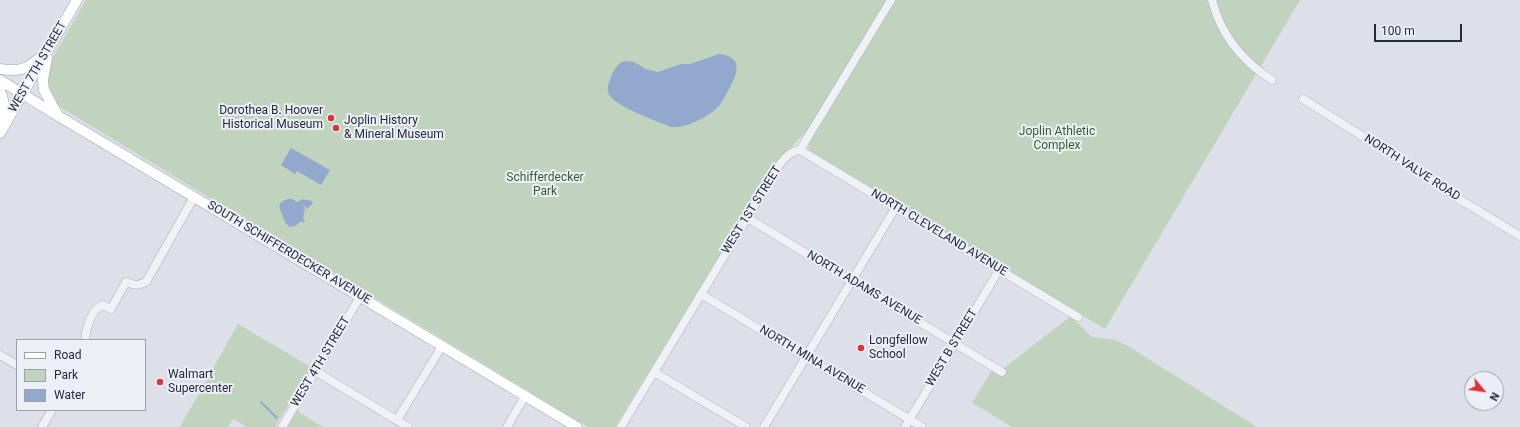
<!DOCTYPE html>
<style>
body{margin:0}
#map{position:relative;width:1520px;height:427px;overflow:hidden;background:#dde0e8;font-family:Roboto,sans-serif}
canvas{display:block}
.legend{position:absolute;left:16px;top:339px;width:130px;height:72px;box-sizing:border-box;background:#eceff6;border:1px solid #9ca1ad;margin:0;padding:5px 7px;list-style:none;font-size:12px;color:#252b40}
.legend li{display:flex;align-items:center;gap:8px;height:20px}
.legend b{width:20px;border:1px solid #9ca1ad}
.north{position:absolute;left:1464px;top:371px;width:40px;height:40px;box-sizing:border-box;background:#eceff6;border:1px solid #9ca1ad;border-radius:50%;rotate:119deg;font-size:11px;font-weight:700;line-height:16px;text-align:center;color:#252b40}
.north::after{content:'';display:block;margin:auto;width:14px;height:18px;background:#dc3337;clip-path:polygon(50% 0,100% 100%,50% 72%,0 100%)}
.scale{position:absolute;left:1374px;top:24px;width:88px;height:18px;box-sizing:border-box;border:2px solid #252b40;border-top:0;padding-left:5px;font-size:12px;line-height:14px;white-space:nowrap;color:#252b40;-webkit-text-stroke:3px #eceff6;paint-order:stroke}
</style>
<div id="map">
<canvas width="1520" height="427"></canvas>
<ul class="legend">
<li><b style="height:5px;background:#fff"></b>Road</li>
<li><b style="height:11px;background:#c0d3bd"></b>Park</li>
<li><b style="height:11px;background:#93a8cd"></b>Water</li>
</ul>
<div class="north">N</div>
<div class="scale">100 m</div>
</div>
<script>
const ctx = document.querySelector('canvas').getContext('2d');
ctx.lineJoin = 'round';
function paint(path, color) { ctx.fillStyle = color; ctx.fill(path, 'evenodd'); }
function trace(path, color, width, dash) { ctx.strokeStyle = color; ctx.lineWidth = width; ctx.lineCap = dash ? 'butt' : 'round'; ctx.setLineDash(dash || []); ctx.stroke(path); }
function label(font, color, halo, rows, align = 'center') {
  ctx.font = font + ' Roboto,sans-serif'; ctx.lineWidth = 4; ctx.setLineDash([]); ctx.textBaseline = 'middle'; ctx.strokeStyle = halo; ctx.fillStyle = color; for (const [text, x, y, turn = 0] of rows) {
    ctx.save(); ctx.translate(x, y); ctx.rotate((+turn || 0) * Math.PI / 180); ctx.textAlign = isNaN(turn) ? turn : align; if (halo) ctx.strokeText(text, 0, 0); ctx.fillText(text, 0, 0); ctx.restore();
  }
}
const green = new Path2D(`
 M86,0H888L810,127L773,167L615,427H588L58,106L48,89L47,67Z
 M896,0H1300L1105,329L810,152L808,149L809,144Z
 M1071,316L1092,337L1115,340L1128,346L1257,427H1012L972,403L992,370L1004,368Z
 M238,324L311,367L275,427H247L233,419L228,427H180Z
 M297,411L323,427H288Z`);
const water = new Path2D(`
 M719,54C746,57 736,76 728,91C725,96 722,103 718,107C709,117 684,129 671,127C659,122 610,105 608,92C607,88 609,81 611,77C613,71 617,64 624,61L634,62L646,69L658,72L681,64H690Z
 M291,148L330,170L321,185L297,171L295,174L281,165Z
 M288,199H292L297,202L303,199L312,201L313,203L307,209L303,205L305,210L303,218L305,221L303,223L301,221L297,225L291,227C285,225 286,222 283,217C280,208 275,203 288,199Z`);
const stream = new Path2D(`
 M261,402L277,418`);
const minor = new Path2D(`
 M1212,0C1221,35 1242,61 1272,80
 M1303,99L1421,173L1459,199L1520,236
 M800,150L1078,317
 M746,217L1002,372
 M701,294L922,427
 M85,340C86,328 91,310 102,305L111,309L126,282C134,285 138,286 146,282L194,197
 M0,355L17,365
 M315,371L408,427
 M654,372L746,427
 M397,420L442,346
 M42,427L52,410
 M282,427L360,297
 M507,427L525,396
 M621,427L776,170C782,161 789,151 800,150L891,0
 M764,427L896,207
 M905,427L999,270`);
const major = new Path2D(`
 M47,58L43,80L44,90L57,114
 M0,69C22,72 26,69 43,55
 M0,80L50,111L194,197L577,427
 M0,90L5,107L0,125
 M0,133L77,0`);
const markers = [
 [331,118,4,"#dc3337"],
 [336,128,4,"#dc3337"],
 [861,348,4,"#dc3337"],
 [160,382,4,"#dc3337"]
];
const streetNames = [
 ["WEST 7TH STREET",38,67,-60],
 ["NORTH VALVE ROAD",1412,168,33],
 ["WEST 1ST STREET",752,210,-58],
 ["NORTH CLEVELAND AVENUE",939,233,31],
 ["SOUTH SCHIFFERDECKER AVENUE",289,253,31],
 ["NORTH ADAMS AVENUE",864,288,31],
 ["WEST B STREET",952,348,-59],
 ["NORTH MINA AVENUE",812,360,31],
 ["WEST 4TH STREET",321,362,-59]
];
const poiNames = [
 ["Dorothea B. Hoover",323,111,"right"],
 ["Historical Museum",323,125,"right"],
 ["Joplin History",344,121],
 ["& Mineral Museum",344,135],
 ["Longfellow",869,341],
 ["School",869,355],
 ["Walmart",168,375],
 ["Supercenter",168,389]
];
const parkNames = [
 ["Joplin Athletic",1057,132],
 ["Complex",1057,146],
 ["Schifferdecker",545,178],
 ["Park",545,192]
];
paint(green, '#c0d3bd');
paint(water, '#93a8cd');
trace(stream, '#93a8cd', 2);
trace(minor, '#a6aab6', 9);
trace(major, '#9ba2b5', 11);
trace(minor, '#f0f1f6', 8);
trace(major, '#fff', 10);
for (const [x, y, r, color] of markers) { const dot = new Path2D(); dot.arc(x, y, r, 0, 2 * Math.PI); ctx.fillStyle = color; ctx.fill(dot); trace(dot, '#eceff6', 1.5); }
label('12px', '#252b40', '#eceff6', streetNames);
label('12px', '#252b40', '#eceff6', poiNames, 'left');
label('12px', '#335e30', '#eceff6', parkNames);
</script>
